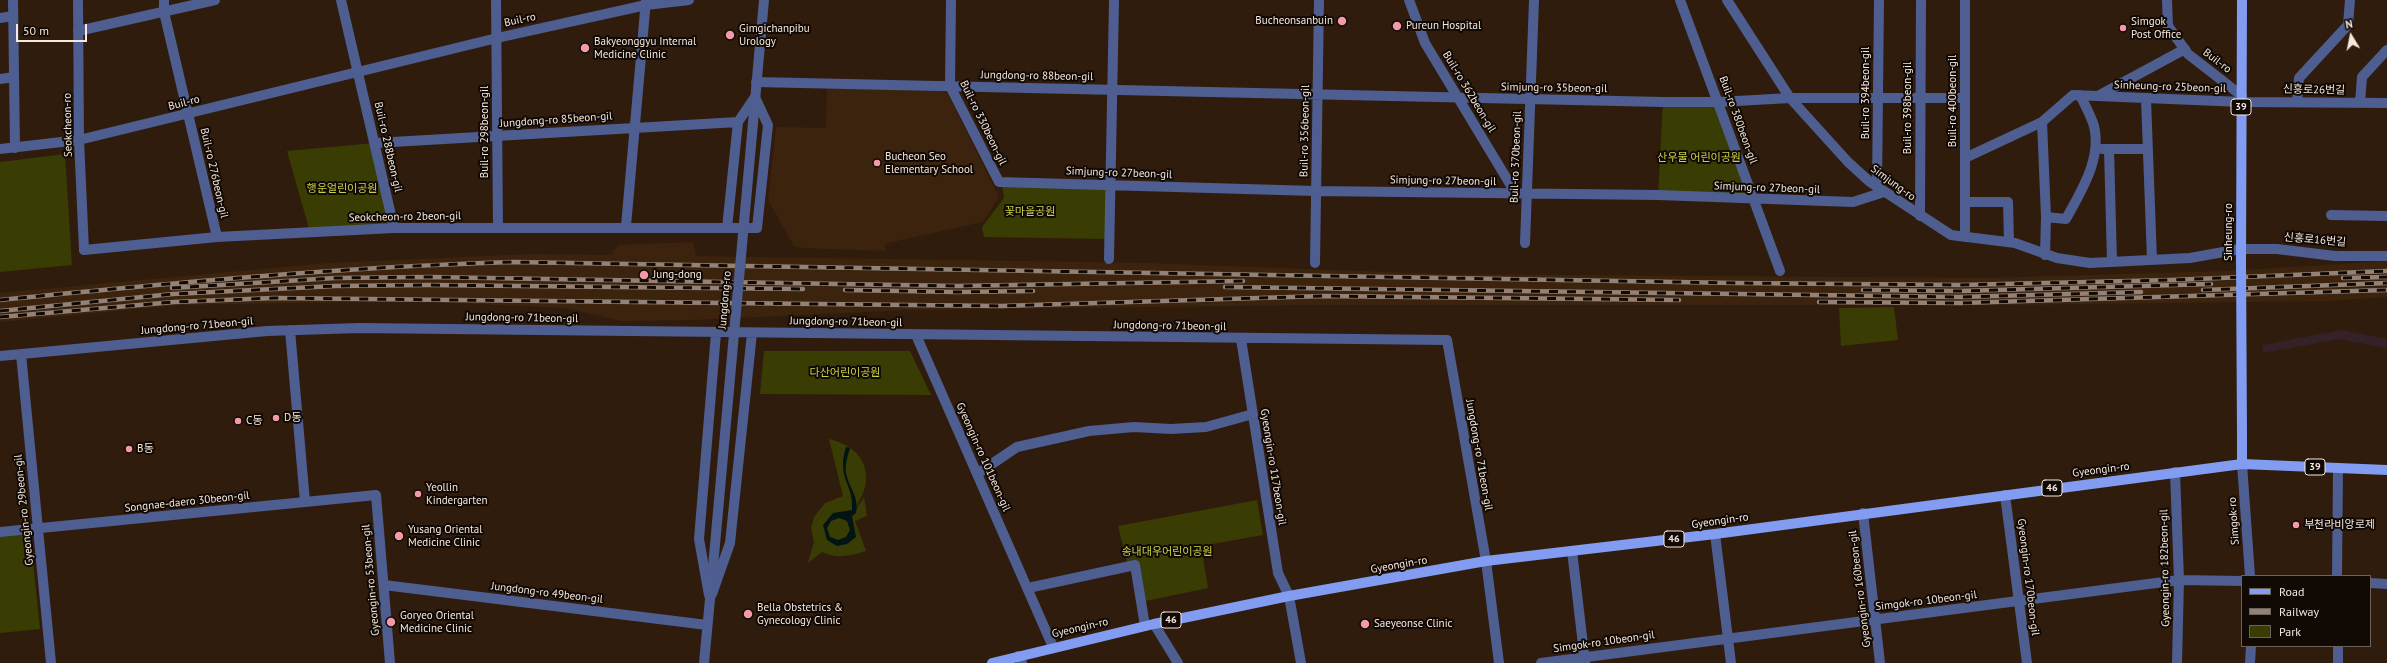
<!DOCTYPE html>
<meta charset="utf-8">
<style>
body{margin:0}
#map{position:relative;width:2387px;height:663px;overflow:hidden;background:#301c0c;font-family:"PT Sans",sans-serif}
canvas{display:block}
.legend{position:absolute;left:2241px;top:575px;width:130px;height:72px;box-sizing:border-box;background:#110904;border:1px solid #6d625b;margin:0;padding:5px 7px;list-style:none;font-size:12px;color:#f6e8de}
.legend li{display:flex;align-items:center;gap:8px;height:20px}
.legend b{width:20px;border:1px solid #6d625b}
.north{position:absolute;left:2331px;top:16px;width:40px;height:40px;-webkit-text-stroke:3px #110904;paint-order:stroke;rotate:350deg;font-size:11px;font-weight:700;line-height:16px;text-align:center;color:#f6e8de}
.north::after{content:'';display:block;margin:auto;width:14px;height:18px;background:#f6e8de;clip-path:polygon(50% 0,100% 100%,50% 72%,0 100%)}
.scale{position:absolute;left:16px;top:24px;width:71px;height:18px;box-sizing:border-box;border:2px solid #f6e8de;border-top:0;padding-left:5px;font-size:12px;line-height:14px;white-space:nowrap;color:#f6e8de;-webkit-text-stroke:3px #110904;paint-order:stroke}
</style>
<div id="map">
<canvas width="2387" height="663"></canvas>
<ul class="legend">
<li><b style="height:5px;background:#819cf0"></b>Road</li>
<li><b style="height:5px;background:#938275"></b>Railway</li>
<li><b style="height:11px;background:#393c03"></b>Park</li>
</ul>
<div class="north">N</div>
<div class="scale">50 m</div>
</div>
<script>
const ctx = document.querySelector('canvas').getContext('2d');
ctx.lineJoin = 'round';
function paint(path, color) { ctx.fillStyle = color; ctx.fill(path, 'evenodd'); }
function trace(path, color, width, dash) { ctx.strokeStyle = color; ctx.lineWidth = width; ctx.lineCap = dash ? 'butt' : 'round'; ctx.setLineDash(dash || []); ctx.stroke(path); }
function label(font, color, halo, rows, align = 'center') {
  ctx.font = font + ' "PT Sans","Noto Sans KR",sans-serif'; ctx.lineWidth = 4; ctx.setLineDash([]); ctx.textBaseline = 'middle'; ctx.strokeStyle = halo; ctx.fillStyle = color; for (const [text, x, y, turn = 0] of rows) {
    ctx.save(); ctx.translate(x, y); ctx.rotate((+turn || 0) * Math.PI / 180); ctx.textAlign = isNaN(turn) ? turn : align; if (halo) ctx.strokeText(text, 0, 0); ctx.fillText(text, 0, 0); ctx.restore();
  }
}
const commercial = new Path2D(`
 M2341,330L2387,339V348L2339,339L2263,353V345Z`);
const built = new Path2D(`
 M827,88L938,89L947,93L999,197L983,222L884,244L886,251L802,248L794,246L768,200L776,127L826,128Z
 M693,242L696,256L1145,263L1440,274L1985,278L2227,271L2387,261V297L2329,301L2006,305H1306L911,310L693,320L621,321L565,308L410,301L179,305L0,322V293L328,263L532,254L611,255L618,245Z`);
const green = new Path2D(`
 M1663,102H1719L1755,200L1658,195Z
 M375,143L394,228L310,232L287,151Z
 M65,154L72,265L0,272V162Z
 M1002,185L1108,187L1106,239L984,237L982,227L1004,198Z
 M1894,307L1898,340L1841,346L1839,308Z
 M764,351H910L931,395L760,394Z
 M829,439C850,444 868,457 866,482C865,493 856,506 852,516L864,497L867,516L855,521L866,551C849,556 837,559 822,552L808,563L814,542L811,528L814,517L825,503L843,496Z
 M1257,500L1263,535L1201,546L1208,588L1141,602L1135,565L1128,566L1118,526Z
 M30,532L40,629L0,633V535Z`);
const water = new Path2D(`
 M846,447L850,448C847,458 844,467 847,477C851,490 859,498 856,513L852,516L856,537L847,544L837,546L827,540L823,525L833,513L852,510C854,483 836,479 846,447ZM839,518L847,521L850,530L846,537L838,540L830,537L827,528L831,521Z`);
const minor = new Path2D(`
 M13,0L15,148
 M164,0V12L217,237
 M341,0L394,228
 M496,0L498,227
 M951,0L950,86L999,182L1315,191L1658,195L1853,202L1884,192
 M1409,0L1425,43L1516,194
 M1680,0L1780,271
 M1727,0L1790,98L1848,162L1870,182L1951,235L2015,243L2057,258L2090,263L2190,258L2240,249H2277L2335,256H2387
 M1965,0V237
 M2167,0L2168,26L2188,54L2242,96
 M0,18L13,16
 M78,31L215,0
 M0,79L14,77
 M756,82L1663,102H1719L1790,98H1965
 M2098,96L2185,49
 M2146,99L2152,260
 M2297,102L2299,78L2348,25L2350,0
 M2360,103L2362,77L2387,50
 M2042,122L2046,217L2045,255
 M375,143L738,122
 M2102,149H2148
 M2109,149L2112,262
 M1965,158L2042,122L2073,95L2242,102L2387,103
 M1877,187L1879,0
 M1965,202H2008L2009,242
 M2331,215L2387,216
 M1920,216L1921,0
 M2046,217L2066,219C2081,191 2102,159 2094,126C2091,116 2085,105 2080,95
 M626,226L646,0
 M727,228L738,122L755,97
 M1525,243L1534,0
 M84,250L217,237L394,228H757L768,125L755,97
 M1109,259L1114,0
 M1315,263L1319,0
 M290,330L305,502
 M916,335L1053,647
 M1241,339L1278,573L1289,596L1301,663
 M21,354L51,663
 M0,356L267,331L359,328L1447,340L1486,561
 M2175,472L2179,580L2177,663
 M977,474L1017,447L1089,431L1134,427L1171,429L1206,427L1253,414
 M2005,495L2027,663
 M0,532L376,495L390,663
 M1715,534L1731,663
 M1572,551L1585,662
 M2337,576L2338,468
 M2370,583L2387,584
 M384,585L707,625
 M1028,588L1135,565L1145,626
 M712,594L730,543L752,333
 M709,595L699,539L716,333
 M1154,624L1178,663
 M2338,646V663
 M1018,656L1022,663
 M1541,663L2179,580L2242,581`);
const tertiary = new Path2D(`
 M78,0L79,140L84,250
 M753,123L764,0
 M0,149L79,140L497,38L646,5L689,0
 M2242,464L2250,576
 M1863,513L1880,663
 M1486,561L1499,663
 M704,663L713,567
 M2250,663L2251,646`);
const primary = new Path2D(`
 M2241,260L2242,0
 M2242,435V464
 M992,663L1154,624L1289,596L1486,561L1715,534L2242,464L2387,470`);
const rail = new Path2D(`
 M2343,278L2387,277
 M1225,287L1960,297L2141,292
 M172,288L335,278L429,277L957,286L1243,281
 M845,290L957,292L1033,291
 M1863,290L1960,291L2211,284
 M2203,290L2387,283
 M0,300C171,283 342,267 513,262L1735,283L1960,285L2172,280L2387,271
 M1819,302L1960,303L2387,290
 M0,311L173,294L335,286L428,285L803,289
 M0,317L174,302L274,298L1001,306L1323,296L1679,300`);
const tertiaryBridge = new Path2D(`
 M713,567L753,123`);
const primaryBridge = new Path2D(`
 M2241,260L2242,435`);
const markers = [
 [1342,21,5,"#f39aaa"],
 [1397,26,5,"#f39aaa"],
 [2123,28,4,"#f39aaa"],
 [730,35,5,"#f39aaa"],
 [585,48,5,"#f39aaa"],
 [877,163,4,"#f39aaa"],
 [644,275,5,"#f39aaa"],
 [276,418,4,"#f39aaa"],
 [238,421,4,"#f39aaa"],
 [129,449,4,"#f39aaa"],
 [418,494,4,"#f39aaa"],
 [2296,525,4,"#f39aaa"],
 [399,536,5,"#f39aaa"],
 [748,614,5,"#f39aaa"],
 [391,622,5,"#f39aaa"],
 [1365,624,5,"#f39aaa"]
];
const shields = [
 [2241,107,20],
 [2315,467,20],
 [2052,488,20],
 [1674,539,20],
 [1171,620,20]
];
const shieldNames = [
 ["39",2241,107],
 ["39",2315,467],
 ["46",2052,488],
 ["46",1674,539],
 ["46",1171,620]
];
const streetNames = [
 ["Buil-ro",520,20,-12],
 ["Buil-ro",2217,61,37],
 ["Jungdong-ro 88beon-gil",1037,76,1],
 ["Sinheung-ro 25beon-gil",2170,87,2],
 ["Simjung-ro 35beon-gil",1554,88,1],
 ["신흥로26번길",2314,90,1],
 ["Buil-ro 362beon-gil",1469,92,59],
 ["Buil-ro 394beon-gil",1866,93,-90],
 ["Buil-ro 400beon-gil",1953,101,-90],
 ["Buil-ro",184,103,-14],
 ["Buil-ro 398beon-gil",1908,108,-90],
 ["Jungdong-ro 85beon-gil",556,120,-4],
 ["Buil-ro 380beon-gil",1738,120,70],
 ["Buil-ro 330beon-gil",983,123,64],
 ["Seokcheon-ro",68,125,-91],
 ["Buil-ro 356beon-gil",1305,131,-89],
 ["Buil-ro 298beon-gil",485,132,-90],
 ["Buil-ro 288beon-gil",388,147,77],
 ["Buil-ro 370beon-gil",1516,157,-88],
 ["Buil-ro 276beon-gil",214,173,77],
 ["Simjung-ro 27beon-gil",1119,173,2],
 ["Simjung-ro 27beon-gil",1443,181,1],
 ["Simjung-ro",1893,183,36],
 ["Simjung-ro 27beon-gil",1767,188,2],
 ["Seokcheon-ro 2beon-gil",405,217,-1],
 ["Sinheung-ro",2229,232,-90],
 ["신흥로16번길",2315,240,5],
 ["Jungdong-ro",725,300,-85],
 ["Jungdong-ro 71beon-gil",522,318,1],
 ["Jungdong-ro 71beon-gil",846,322,1],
 ["Jungdong-ro 71beon-gil",197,326,-5],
 ["Jungdong-ro 71beon-gil",1170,326,1],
 ["Jungdong-ro 71beon-gil",1479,455,80],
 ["Gyeongin-ro 101beon-gil",983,457,66],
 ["Gyeongin-ro 117beon-gil",1273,467,81],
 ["Gyeongin-ro",2101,470,-7],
 ["Songnae-daero 30beon-gil",187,502,-6],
 ["Gyeongin-ro 29beon-gil",24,510,-96],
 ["Gyeongin-ro",1720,521,-8],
 ["Simgok-ro",2234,521,-94],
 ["Gyeongin-ro",1399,565,-10],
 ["Gyeongin-ro 182beon-gil",2165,568,-91],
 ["Gyeongin-ro 170beon-gil",2028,577,83],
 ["Gyeongin-ro 53beon-gil",371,580,-95],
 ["Gyeongin-ro 160beon-gil",1860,589,-97],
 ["Jungdong-ro 49beon-gil",547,593,7],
 ["Simgok-ro 10beon-gil",1926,601,-7],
 ["Gyeongin-ro",1080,628,-13],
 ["Simgok-ro 10beon-gil",1604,642,-8]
];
const poiNames = [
 ["Bucheonsanbuin",1333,21,"right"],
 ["Simgok",2131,22],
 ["Post Office",2131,35],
 ["Pureun Hospital",1406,26],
 ["Gimgichanpibu",739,29],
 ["Urology",739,42],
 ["Bakyeonggyu Internal",594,42],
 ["Medicine Clinic",594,55],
 ["Bucheon Seo",885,157],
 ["Elementary School",885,170],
 ["Jung-dong",653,275],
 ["D동",284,418],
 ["C동",246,421],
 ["B동",137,449],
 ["Yeollin",426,488],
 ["Kindergarten",426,501],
 ["부천라비앙로제",2304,525],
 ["Yusang Oriental",408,530],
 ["Medicine Clinic",408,543],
 ["Bella Obstetrics &",757,608],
 ["Gynecology Clinic",757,621],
 ["Goryeo Oriental",400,616],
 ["Medicine Clinic",400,629],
 ["Saeyeonse Clinic",1374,624]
];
const parkNames = [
 ["산우물 어린이공원",1699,158],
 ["행운얼린이공원",342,189],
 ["꽃마을공원",1030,212],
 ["다산어린이공원",845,373],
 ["송내대우어린이공원",1167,552]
];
paint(commercial, '#352229');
paint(built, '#3c230d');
paint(green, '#393c03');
paint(water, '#021415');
trace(minor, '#4e5e91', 10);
trace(tertiary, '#4e5e91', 10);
trace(primary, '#819cf0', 10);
trace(rail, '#938275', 4.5);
trace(rail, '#110904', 3, [9]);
trace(tertiaryBridge, '#4e5e91', 10);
trace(primaryBridge, '#819cf0', 10);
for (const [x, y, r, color] of markers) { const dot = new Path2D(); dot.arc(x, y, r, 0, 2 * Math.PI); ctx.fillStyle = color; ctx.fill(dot); trace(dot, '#110904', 1.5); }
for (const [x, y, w] of shields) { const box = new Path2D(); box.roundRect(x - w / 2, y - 8, w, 16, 3); ctx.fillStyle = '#110904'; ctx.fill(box); trace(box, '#f6e8de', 1); }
label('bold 10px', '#f6e8de', null, shieldNames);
label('11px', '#f6e8de', '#110904', streetNames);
label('11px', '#f6e8de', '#110904', poiNames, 'left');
label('11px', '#c9d145', '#110904', parkNames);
</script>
